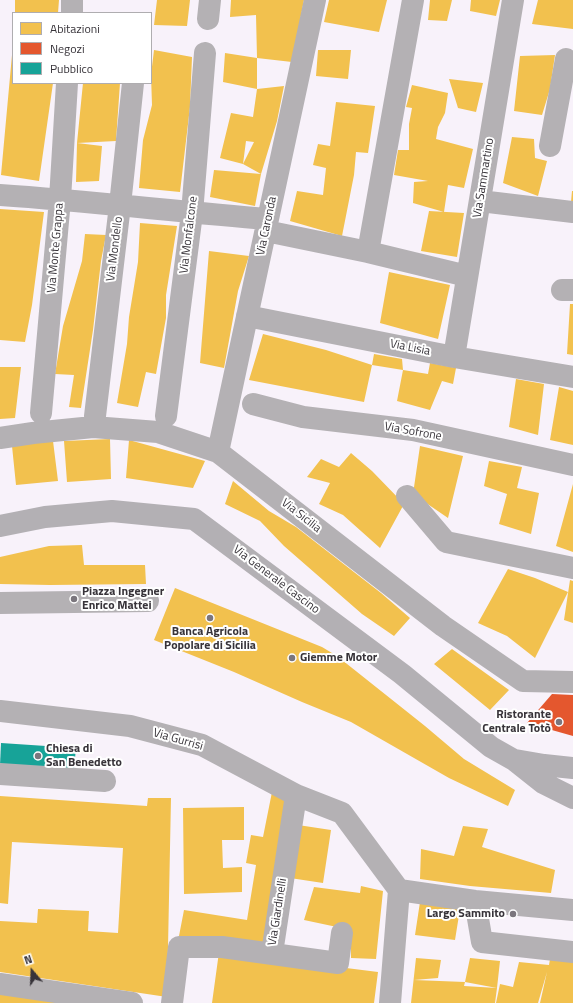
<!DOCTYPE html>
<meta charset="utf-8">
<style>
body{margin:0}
#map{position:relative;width:573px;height:1003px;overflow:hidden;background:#f8f2fa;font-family:"Titillium Web",sans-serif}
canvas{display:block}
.legend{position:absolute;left:12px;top:12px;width:140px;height:72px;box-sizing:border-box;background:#fff;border:1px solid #afadb0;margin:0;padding:5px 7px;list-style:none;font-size:12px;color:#373339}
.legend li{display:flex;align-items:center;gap:8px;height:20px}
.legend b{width:20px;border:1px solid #afadb0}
.north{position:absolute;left:12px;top:951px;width:40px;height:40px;-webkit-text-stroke:3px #fff;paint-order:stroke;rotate:341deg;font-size:11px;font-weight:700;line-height:16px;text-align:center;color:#373339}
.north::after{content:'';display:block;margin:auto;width:14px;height:18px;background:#373339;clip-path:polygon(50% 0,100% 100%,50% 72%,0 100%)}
</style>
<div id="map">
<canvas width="573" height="1003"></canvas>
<ul class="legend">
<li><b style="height:11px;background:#f2c14e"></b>Abitazioni</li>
<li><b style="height:11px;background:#e4572e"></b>Negozi</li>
<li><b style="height:11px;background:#17a398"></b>Pubblico</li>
</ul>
<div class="north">N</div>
</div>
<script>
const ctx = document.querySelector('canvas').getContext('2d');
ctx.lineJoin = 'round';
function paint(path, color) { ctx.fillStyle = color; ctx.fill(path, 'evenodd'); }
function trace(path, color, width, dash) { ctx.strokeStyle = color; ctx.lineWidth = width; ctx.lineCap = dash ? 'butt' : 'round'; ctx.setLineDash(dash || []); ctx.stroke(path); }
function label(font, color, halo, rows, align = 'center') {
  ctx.font = font + ' "Titillium Web",sans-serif'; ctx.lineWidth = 4; ctx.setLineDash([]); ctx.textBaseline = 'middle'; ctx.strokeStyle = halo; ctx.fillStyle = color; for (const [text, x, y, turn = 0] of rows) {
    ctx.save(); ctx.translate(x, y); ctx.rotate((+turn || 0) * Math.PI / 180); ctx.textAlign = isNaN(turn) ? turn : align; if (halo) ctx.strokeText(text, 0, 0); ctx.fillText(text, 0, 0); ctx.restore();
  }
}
const homes = new Path2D(`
 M15,0H59L58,13H15Z
 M157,0H190L187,26L154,25Z
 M231,0H304L292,62L257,58L256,15L230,17Z
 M329,0H387L379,32L324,22Z
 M430,0H452L447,21L428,20Z
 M471,0H500L496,16L470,11Z
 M538,0H573V29L532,24Z
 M154,50L192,57L190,107L180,192L139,188L143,140L152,105L151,75Z
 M318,50H351L348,79L316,76Z
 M225,53L257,58V89L223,82Z
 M12,55L13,83H53L39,181L1,175Z
 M555,55L550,89L542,115L514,111L520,56Z
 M449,79L483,83L476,112L458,108Z
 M83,83H120L116,141L77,143Z
 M412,85L448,93L445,113L438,127L436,139L473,149L464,188L448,185L444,212L413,203L414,182L428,181L394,175L398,150H409V124L412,108L406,107Z
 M284,86L277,121L261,174L243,164L220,158L231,113L253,117L257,89ZM246,141L254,142L243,164Z
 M336,102L375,106L368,153L356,152L354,175L342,236L290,221L297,191L323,195L326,168L313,165L318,144L330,146Z
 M512,137L534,139L535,158L547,161L538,196L503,183Z
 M77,143L102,146L99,181L76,182Z
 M214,170L261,174L255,206L210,197Z
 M572,191H573V202H571Z
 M0,209L44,212L32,305L25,342L0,340Z
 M429,211L464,213L457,257L421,251Z
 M140,223L177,226L166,295V318L156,374L146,372L138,407L117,403L127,344L129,317L138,262Z
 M85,234L106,235L101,261L93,330L81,408L69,407L74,375L55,374L63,326L82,261Z
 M209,251L249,256L238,291L224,368L200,363Z
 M389,272L450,285L438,339L380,323Z
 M570,304H573V355L567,354Z
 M263,334L326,350L372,365L364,402L249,380Z
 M374,354L402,359L403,370L372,365Z
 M430,363L456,368L453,384L442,381L430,410L397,401L403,370L428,374Z
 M0,367H21L15,418L0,419Z
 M516,379L544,384L538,435L509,427Z
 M559,387L573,391V445L550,440Z
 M110,439L111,479L67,482L64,441Z
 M129,440L205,461L193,488L126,478Z
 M53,441L58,481L16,485L12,446Z
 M420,446L463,456L448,518L413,494Z
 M351,453L372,471L404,504L380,548L343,515L319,504L330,483L307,477L321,459L339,467Z
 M489,461L522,467L517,488L539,493L531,534L499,524L507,494L484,486Z
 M233,481L269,511L296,527L381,593L410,618L394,636L362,614L284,546L260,521L225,504Z
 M573,484V552L556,546Z
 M82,545L84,565H145L146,584L50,585L0,584V557L49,546Z
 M508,569L535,578L568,592L535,658L507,636L478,623Z
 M570,580L573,581V623L564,620Z
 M175,588L322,647L337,656L425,726L464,759L515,790L508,806L449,778L351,722L302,702L234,672L154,640Z
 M452,649L509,690L490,710L434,664Z
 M272,792L289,802L264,948L179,936L184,910L247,920L256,865L246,863L251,835L263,837Z
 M0,796L147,806L148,798H171L167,997L0,972V921L37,923L38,909L89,911L88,931L118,933L123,848L12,842L8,904L0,903Z
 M244,807V840H222L223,868L242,867V892L184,894L183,808Z
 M298,825L331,830L323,883L290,878Z
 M463,826L488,829L482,847L555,870L551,893L470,886L420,879L421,849L454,856Z
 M361,886L383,891L376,959L351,958V930L304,920L314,887L360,893Z
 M420,902L460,909L455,940L415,935Z
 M219,952L378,972L374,1003H212Z
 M551,953L573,956V1003H540L547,972L538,1003H496L500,984L513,987L519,962L549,965Z
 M416,958L441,960L438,978L414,980L465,982L464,986L497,988L495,1003H411Z
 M470,958L500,961L497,988L465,982Z
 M0,991L72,1003H0Z`);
const shops = new Path2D(`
 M552,694L573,695V736L527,723Z`);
const public = new Path2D(`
 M1,743L76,748L74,769L0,765Z`);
const street = new Path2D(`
 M72,13V0
 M208,19L210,0
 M550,146L566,59
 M0,195C90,201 179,212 268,219
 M480,201L573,212
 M266,231L368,252L467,276
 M368,252L413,0
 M562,290H573
 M247,316L454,357L573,377
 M454,357L513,0
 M253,404L303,417L413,430L573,465
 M41,413L60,199L67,83
 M95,416L120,205L133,83
 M166,416L192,213L205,53
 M0,438L33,433L93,427L158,432L218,452L443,626L523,681L573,682
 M218,452L315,0
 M407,496L446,542L573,568
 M0,603L148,601
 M0,711L130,726L202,745L296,795L342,813L399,890
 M0,774L105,781
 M399,890L475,901L573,910
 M475,901L482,942L573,952
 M272,953L296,795
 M0,984L132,1003
 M172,1003L179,947H222L338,963L342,933
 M390,1003L399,890`);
const secondary = new Path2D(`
 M0,526L45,517L112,511L194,519L402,674L491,747L514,760L543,783L573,798
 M515,760L544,765L573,768`);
const markers = [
 [74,599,4,"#7b767d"],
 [210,618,4,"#7b767d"],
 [292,658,4,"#7b767d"],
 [559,722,4,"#7b767d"],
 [38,756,4,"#7b767d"],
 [513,914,4,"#7b767d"]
];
const streetNames = [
 ["Via Sammartino",484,178,-81],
 ["Via Caronda",267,226,-78],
 ["Via Monfalcone",189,235,-83],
 ["Via Monte Grappa",56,248,-85],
 ["Via Mondello",115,249,-83],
 ["Via Lisia",410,348,11],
 ["Via Sofrone",413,432,10],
 ["Via Sicilia",301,516,38],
 ["Via Generale Cascino",276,580,37],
 ["Via Gurrisi",178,740,16],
 ["Via Giardinelli",278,912,-81]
];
const poiNames = [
 ["Piazza Ingegner",82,592],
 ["Enrico Mattei",82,606],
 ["Banca Agricola",210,632,"center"],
 ["Popolare di Sicilia",210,646,"center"],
 ["Giemme Motor",300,658],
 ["Ristorante",551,715,"right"],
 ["Centrale Totò",551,729,"right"],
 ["Chiesa di",46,749],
 ["San Benedetto",46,763],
 ["Largo Sammito",505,914,"right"]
];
paint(homes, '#f2c14e');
paint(shops, '#e4572e');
paint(public, '#17a398');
trace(street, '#b4b1b4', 22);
trace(secondary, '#b3b0b4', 22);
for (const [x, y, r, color] of markers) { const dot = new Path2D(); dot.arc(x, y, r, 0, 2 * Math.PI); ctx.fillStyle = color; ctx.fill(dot); trace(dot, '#fff', 1.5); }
label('12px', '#373339', '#fff', streetNames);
label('bold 12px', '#373339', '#fff', poiNames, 'left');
</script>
